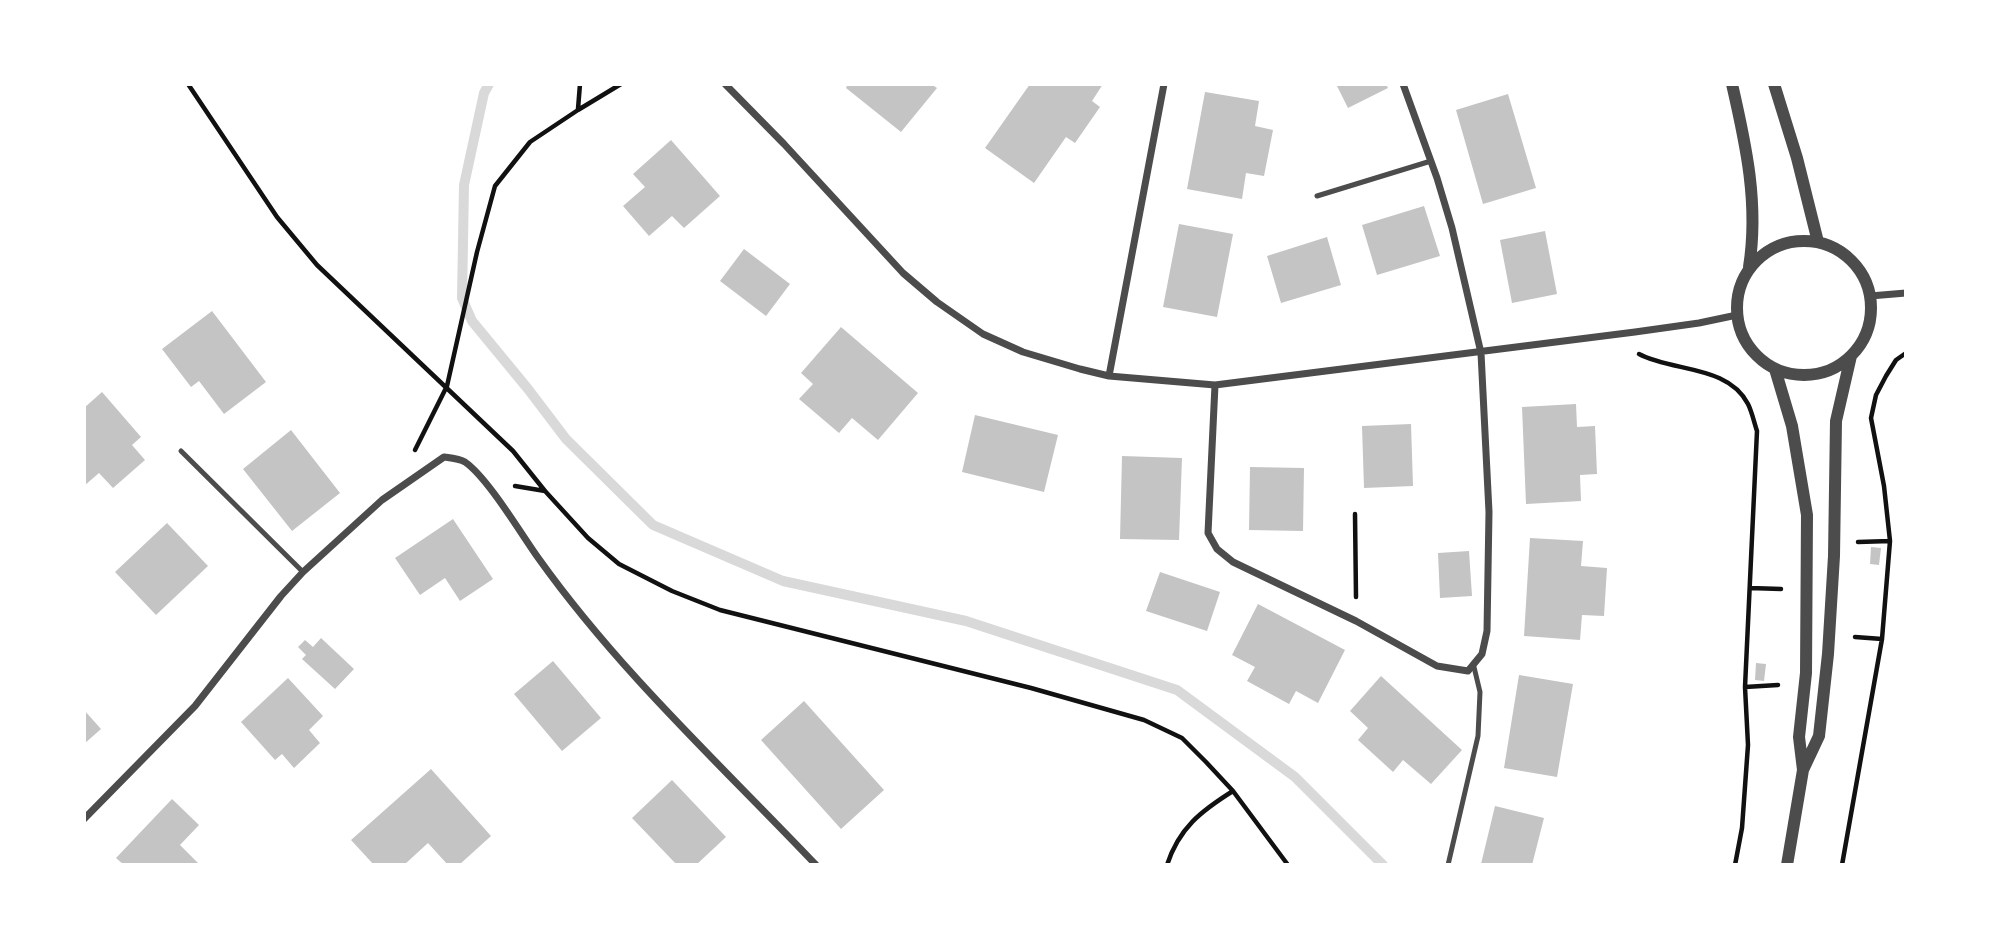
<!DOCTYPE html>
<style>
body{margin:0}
#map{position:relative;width:1990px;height:949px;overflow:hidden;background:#fff;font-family:Literata,serif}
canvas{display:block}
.frame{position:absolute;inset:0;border:86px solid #fff;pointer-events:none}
</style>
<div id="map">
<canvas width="1990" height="949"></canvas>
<div class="frame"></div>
</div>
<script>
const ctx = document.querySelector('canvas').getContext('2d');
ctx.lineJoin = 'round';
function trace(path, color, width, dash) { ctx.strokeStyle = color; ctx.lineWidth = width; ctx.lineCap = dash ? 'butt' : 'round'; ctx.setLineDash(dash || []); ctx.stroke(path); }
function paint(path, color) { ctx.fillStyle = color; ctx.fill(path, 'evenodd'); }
const stream = new Path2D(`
 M489,84L484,93L464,185L462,298L472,321L528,389L566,439L653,525L783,581L966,621L1177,690L1295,777L1383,865`);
const building = new Path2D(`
 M848,84H931L937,88L901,132L846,88Z
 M1030,84H1103L1092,101L1100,107L1075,143L1066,137L1034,183L985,148Z
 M1336,84H1386L1388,88L1348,108Z
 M1205,92L1259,101L1255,126L1273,130L1264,176L1246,173L1242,199L1187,189Z
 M1508,94L1536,188L1483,204L1456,110Z
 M671,140L720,196L684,228L672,216L649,236L623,206L645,187L633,174Z
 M1424,206L1440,256L1377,275L1362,225Z
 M1179,224L1233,234L1217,317L1163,307Z
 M1545,231L1557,294L1512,303L1500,240Z
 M1327,237L1341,285L1281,303L1267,256Z
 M744,249L790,284L766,316L720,281Z
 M212,311L266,382L224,414L199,381L191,387L162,349Z
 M841,327L918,393L878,440L852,418L839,433L799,399L813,384L801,373Z
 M102,392L141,437L132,445L145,460L113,488L99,473L84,486V408Z
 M1576,404L1577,427L1595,426L1597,474L1580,475L1581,501L1526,504L1522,407Z
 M975,415L1058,435L1044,492L962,472Z
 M1411,424L1413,486L1364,488L1362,426Z
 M291,430L340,493L292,531L243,469Z
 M1122,456L1182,458L1179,540L1120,539Z
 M1250,467L1304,468L1303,531L1249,530Z
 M453,519L493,579L460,601L445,578L420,595L395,558Z
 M167,523L208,566L156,615L115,572Z
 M1530,538L1583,541L1581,566L1607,568L1604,616L1582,615L1580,640L1524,636Z
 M1871,547L1881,548L1879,565L1870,564Z
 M1469,551L1472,596L1440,598L1438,553Z
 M1160,572L1220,592L1207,631L1146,611Z
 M1258,604L1345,650L1318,703L1296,691L1289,704L1247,681L1255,667L1232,655Z
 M321,638L354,669L335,689L302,659L306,655L298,647L305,640L313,647Z
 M553,661L601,718L562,751L514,694Z
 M1756,663L1766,664L1764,681L1755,680Z
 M1519,675L1573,684L1557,777L1504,768Z
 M1381,676L1462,750L1431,784L1403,760L1393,772L1358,740L1368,728L1350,711Z
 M288,678L323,716L309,730L320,743L294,768L282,754L275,760L241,722Z
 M804,701L884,790L841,829L761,740Z
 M84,710L101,729L84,744Z
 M431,769L491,836L459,865H448L428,843L404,865H374L351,840Z
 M672,780L726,837L696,865H677L632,818Z
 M172,799L199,825L180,845L200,865H124L116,858Z
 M1495,806L1544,818L1532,865L1481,864Z`);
const path = new Path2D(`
 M188,84L277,217L317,265L513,451L545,491L588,538L619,564L672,591L720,610L1031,688L1144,720L1182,738L1206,762L1233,791L1288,865
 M578,109L580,84
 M1639,354C1673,372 1728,365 1748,404C1752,412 1754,422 1757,431L1745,687L1748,745L1742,828L1735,865
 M415,450L447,386L477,252L495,186L530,142L578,110L621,84
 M515,486L545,491
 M1355,514L1356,597
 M1858,542L1890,541
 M1750,588L1781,589
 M1855,637L1882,639
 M1745,687L1778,685
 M1167,865C1179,828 1201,811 1233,791
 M1842,865L1882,639L1890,541L1884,486L1871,418L1876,395L1886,376L1896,360L1906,353`);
const service = new Path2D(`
 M1317,196L1431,161
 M181,451L303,572
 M1448,865L1478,736L1480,692L1474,667`);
const minor = new Path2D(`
 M725,84L784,144L903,273L937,302L983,334L1023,352L1080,369L1109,376L1215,385L1635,332L1699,323L1737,315
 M1870,296L1906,293
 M1109,376L1164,84
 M1215,385L1208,533L1217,549L1233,562L1356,621L1437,666L1468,671L1482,654L1487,631L1489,512L1481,353L1452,228L1437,178L1403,84
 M84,819L195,706L281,596L303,572L382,500L444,457C451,458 460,459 465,462C488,478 521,534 539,559C619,671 721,765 816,865`);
const tertiary = new Path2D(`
 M1732,84C1746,145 1759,204 1749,267
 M1774,84L1797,158L1818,242
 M1737 308a67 67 0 1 1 134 0a67 67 0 1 1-134 0Z
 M1775,369L1792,426L1807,515L1806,673L1799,737L1803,770
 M1787,865L1803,770L1819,736L1828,654L1834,556L1836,421L1851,356`);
trace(stream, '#d9d9d9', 10);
paint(building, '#c4c4c4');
trace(path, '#111', 4.5);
trace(service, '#4c4c4c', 5);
trace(minor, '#4c4c4c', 7);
trace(tertiary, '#4c4c4c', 12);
</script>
